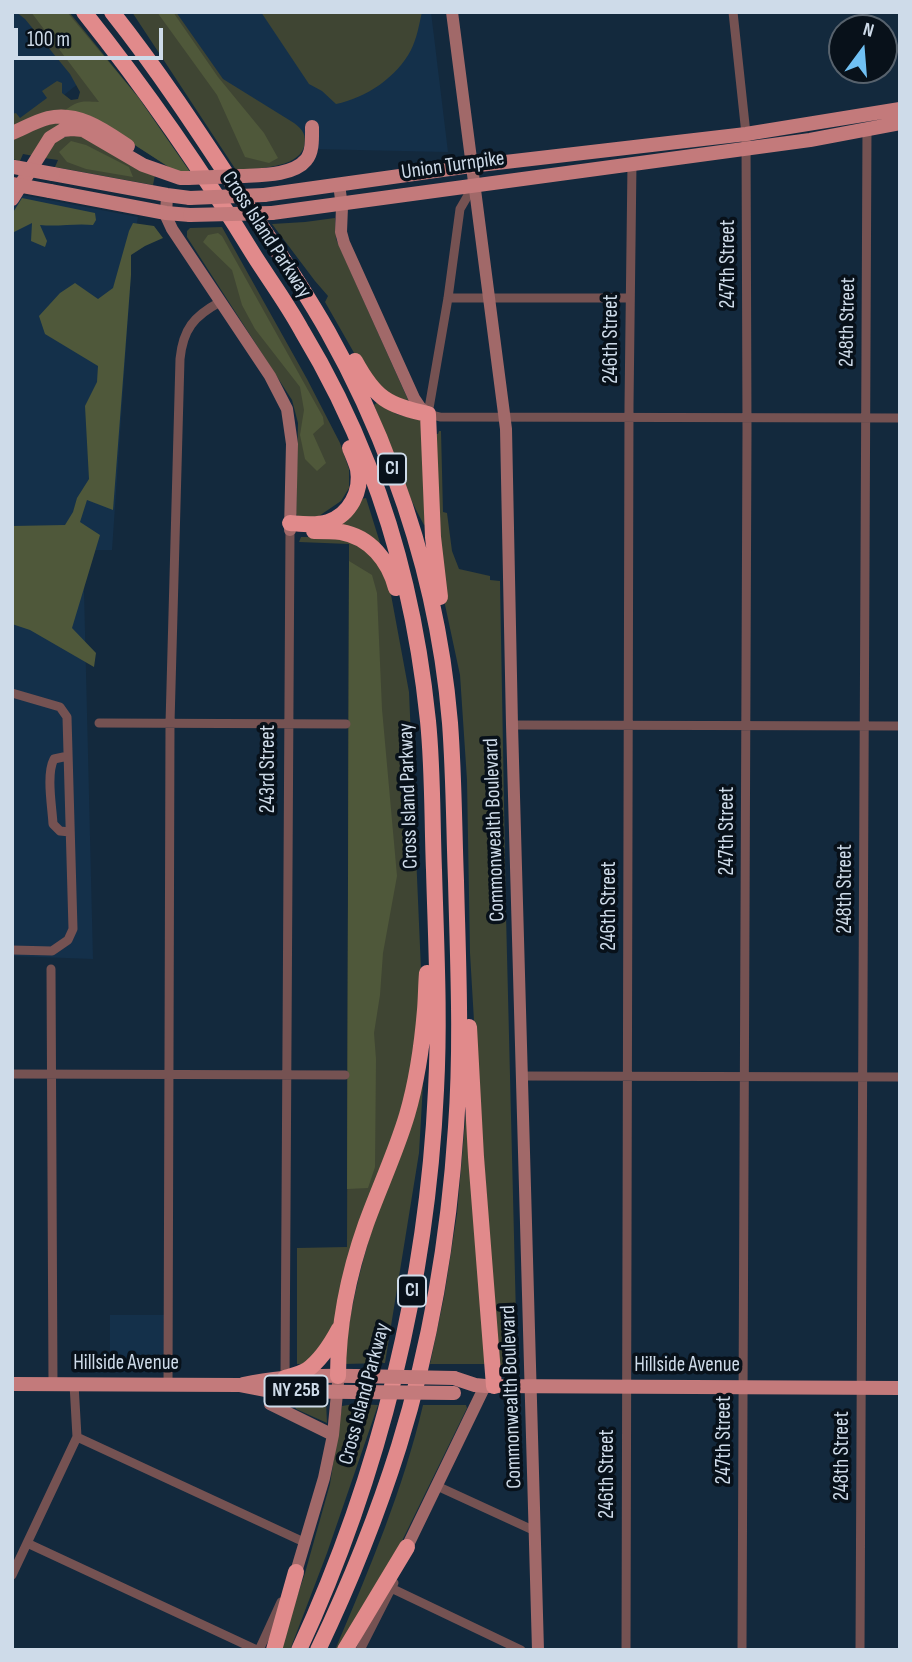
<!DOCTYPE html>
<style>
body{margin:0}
#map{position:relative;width:912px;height:1662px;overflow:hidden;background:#13293d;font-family:"Sofia Sans Condensed",sans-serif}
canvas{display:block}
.frame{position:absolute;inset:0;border:14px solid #cedbe9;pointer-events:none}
.north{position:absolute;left:828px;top:14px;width:70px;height:70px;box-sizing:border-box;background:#08111a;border:2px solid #57626d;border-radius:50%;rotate:16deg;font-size:19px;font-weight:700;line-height:28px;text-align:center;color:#cedbe9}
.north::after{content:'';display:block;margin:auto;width:24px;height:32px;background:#70c1f4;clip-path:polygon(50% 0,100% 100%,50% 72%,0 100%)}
.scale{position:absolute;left:14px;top:28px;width:149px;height:32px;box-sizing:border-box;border:4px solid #cedbe9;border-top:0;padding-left:9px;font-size:21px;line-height:24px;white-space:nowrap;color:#cedbe9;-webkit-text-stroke:5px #08111a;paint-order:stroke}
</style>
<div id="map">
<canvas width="912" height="1662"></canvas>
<div class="frame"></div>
<div class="north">N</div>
<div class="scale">100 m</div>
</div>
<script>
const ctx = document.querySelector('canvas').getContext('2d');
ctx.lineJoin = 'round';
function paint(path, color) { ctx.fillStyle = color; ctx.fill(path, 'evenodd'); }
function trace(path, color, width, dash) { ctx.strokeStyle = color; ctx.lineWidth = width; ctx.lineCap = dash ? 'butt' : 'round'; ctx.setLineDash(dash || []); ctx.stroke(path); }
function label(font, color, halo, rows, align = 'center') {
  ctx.font = font + ' "Sofia Sans Condensed",sans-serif'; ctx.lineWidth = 7; ctx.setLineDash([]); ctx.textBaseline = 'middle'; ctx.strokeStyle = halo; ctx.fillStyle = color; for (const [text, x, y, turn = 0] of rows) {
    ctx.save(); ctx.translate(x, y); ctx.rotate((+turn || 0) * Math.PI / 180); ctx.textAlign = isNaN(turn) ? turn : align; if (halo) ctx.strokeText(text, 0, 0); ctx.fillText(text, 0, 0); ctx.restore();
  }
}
const built = new Path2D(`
 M12,12H56L84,79L39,115L12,128Z
 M169,12H431L448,152L266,148Z
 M12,193L138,217L131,254V275L112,550H83L93,959L12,956Z
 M110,1315H164V1367H110Z`);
const green = new Path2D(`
 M16,12H69L138,97L190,172L175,171L90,116L12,129V114L16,113L20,118L47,98L42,91L57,81L62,83V93L71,100L78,99L80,92L70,74L25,19Z
 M132,12H176L223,79L294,123C303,130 307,135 304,147C297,169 256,168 236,170Z
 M261,12H422C419,25 417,38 411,50C397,77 366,98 336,104L322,91L309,84Z
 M67,121L34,156L23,154L20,161L12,159V137L50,124Z
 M72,135L85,136L155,175L153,185L55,167L58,160L44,158C52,144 56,139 72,135Z
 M335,218L336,239L409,402L388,398L361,365L325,302L328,296L315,281L272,224L305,222Z
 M222,227L307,379L340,443L349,469V488L341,501L319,516L300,519L296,514L298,423L292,400L187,237V231L190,228Z
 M380,400L396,414L424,421L430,522L424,525C403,488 391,445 374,405Z
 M439,431H441L443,512L447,513L452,551L459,569L490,576V580L500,581L506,915L517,1357H513L514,1366L499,1365L476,1055L470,953L467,780L460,675L441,586L433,434H438Z
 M366,498L381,546L337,526L361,499Z
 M301,537H337L351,542L372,552L389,584L409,692L422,993L410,1084L336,1325L308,1364H297V1248L347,1247L349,544L299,542Z
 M421,1084H423L419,1153L385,1363L344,1364C353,1267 390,1176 421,1084Z
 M466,1111L487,1364H430L444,1297L457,1214Z
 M298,1401H326L327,1423L296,1409L294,1404Z
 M354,1404L378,1405L327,1553L290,1650H279L305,1573L330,1484L342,1406Z
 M423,1405H466L467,1408L379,1588L341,1650H335C369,1570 403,1490 423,1405Z`);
const forest = new Path2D(`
 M31,12H67L138,97L190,172L175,171L90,116L62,113C77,100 81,101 99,102Z
 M157,12H173L218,77L264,133L278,158L269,163L245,157L217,95Z
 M71,141L86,145L129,167L133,177L86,169L67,162L59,152Z
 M22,198L95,213L96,220L93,225C75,223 58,227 40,225L47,241L45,247L31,241L32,223L12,233V214Z
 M133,223L154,226L163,238L145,246L131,255V275L113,510L87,500L80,522L100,535L72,628L96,653L94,667L30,630L12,624V526L65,525L73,512L77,498L89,479L85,406L97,382L98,366L45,334L39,316L60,293L75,283L98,299L113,288L129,231Z
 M218,233L222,236L323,417L324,424L313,434L326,463L317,471L305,459L300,435L304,410L300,387L255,329L242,305L232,270L203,242L208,235Z
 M349,561L372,575L377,593L382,709L397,876L383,953L380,995L374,1033L376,1059L375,1167L368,1188L347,1189Z`);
const street = new Path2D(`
 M733,12L746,134L747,430L742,1650
 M474,185L460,209L448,298L428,414L440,417L900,418
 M448,298H629
 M12,693L60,707L67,717L73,929L68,940L52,951L12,950
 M99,723L346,724
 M512,725L900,726
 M68,756L54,759C46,774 52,806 53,824L60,831L70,832
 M51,969L53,1384
 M12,1074L345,1075
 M521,1076L900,1077
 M285,1378L290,530
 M168,1385L170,723L180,359C183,329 194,316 220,302
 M77,1437L306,1543
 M437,1486L535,1531
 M27,1543L257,1650
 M12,1575L77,1437L74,1384
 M391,1588L521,1650
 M259,1650L281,1602
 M360,1650L394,1583
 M626,1650L629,405L632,163
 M860,1650L867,128`);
const secondary = new Path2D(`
 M452,12L506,429L512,725L538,1650
 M339,184L342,207L341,232L344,243L414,398L420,407L428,414
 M167,195L166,216L172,229L270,376L287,409L292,444L290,530
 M270,1391V1404L333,1435
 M407,1547L485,1386
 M296,1572L324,1478L333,1435L338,1383`);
const primary = new Path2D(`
 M12,133C24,128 36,121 48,118C79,111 104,130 128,146
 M53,174L167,195L190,198
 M241,176C259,175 293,176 306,160C313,152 312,138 312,127
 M50,191L166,213L190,215
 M264,195L471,166L746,134L900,109
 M12,199L50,138L63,130L72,129L83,130L143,165L180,178H188
 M272,213L810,140L900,123
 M454,1378L475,1385L485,1386L900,1388
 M12,1384L239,1385L270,1391L355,1392
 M243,1384C280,1376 317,1375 355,1376`);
const highway = new Path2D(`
 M84,12C146,90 203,172 255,257C271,282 288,305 302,331C328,374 350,419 368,465C400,546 419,634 428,721C433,770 432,820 434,870C436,943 440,1016 436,1090C427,1282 380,1475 299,1650
 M112,12C158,70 198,131 238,192C269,238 301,284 328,332C354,378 376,426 394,475C424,555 443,639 450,723C454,776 454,829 456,881C458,963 462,1045 456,1127C449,1235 431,1343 399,1446C377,1516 350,1583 318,1650
 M355,361C375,398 388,406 428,414L433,537L440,597
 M290,523C302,524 316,526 328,522C350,515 362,491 358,469C356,462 353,455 350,448
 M314,531C323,531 332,531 341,532C370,537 389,561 396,588
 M469,1027L476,1157L494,1386
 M338,1376C338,1325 349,1272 366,1224C379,1188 396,1152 407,1115C417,1081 422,1046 425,1010C426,998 426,985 427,973
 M285,1378C292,1376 301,1374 307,1370C321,1360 331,1344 339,1329
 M274,1650L296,1572
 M345,1650L407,1547`);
const primaryBridge = new Path2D(`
 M14,167L53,174
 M188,178L241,176
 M12,184L50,191
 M190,198L264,195
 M190,215L272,213
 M355,1376L454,1378
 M355,1392L454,1393`);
const shields = [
 [392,469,28],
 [412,1291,28],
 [296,1391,63]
];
const shieldNames = [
 ["CI",392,469],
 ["CI",412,1291],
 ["NY 25B",296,1391]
];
const streetNames = [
 ["Union Turnpike",453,166,-8],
 ["Cross Island Parkway",266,235,57],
 ["247th Street",729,264,-90],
 ["248th Street",848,322,-89],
 ["246th Street",612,339,-90],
 ["243rd Street",269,769,-90],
 ["Cross Island Parkway",409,796,-92],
 ["Commonwealth Boulevard",495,830,-92],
 ["247th Street",728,831,-90],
 ["248th Street",846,889,-90],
 ["246th Street",610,906,-90],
 ["Hillside Avenue",126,1364],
 ["Hillside Avenue",687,1366],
 ["Cross Island Parkway",365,1394,-75],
 ["Commonwealth Boulevard",512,1397,-92],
 ["247th Street",725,1440,-90],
 ["248th Street",843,1456,-90],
 ["246th Street",608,1474,-90]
];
paint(built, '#14304a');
paint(green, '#3f4533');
paint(forest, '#4f583a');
trace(street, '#755252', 9);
trace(secondary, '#a16969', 12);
trace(primary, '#c37a7b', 14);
trace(highway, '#e18a8b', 16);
trace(primaryBridge, '#c37a7b', 14);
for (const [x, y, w] of shields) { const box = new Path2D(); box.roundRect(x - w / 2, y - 15.5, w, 31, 5); ctx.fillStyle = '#08111a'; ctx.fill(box); trace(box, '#cedbe9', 2); }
label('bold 19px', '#cedbe9', null, shieldNames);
label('21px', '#cedbe9', '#08111a', streetNames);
</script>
